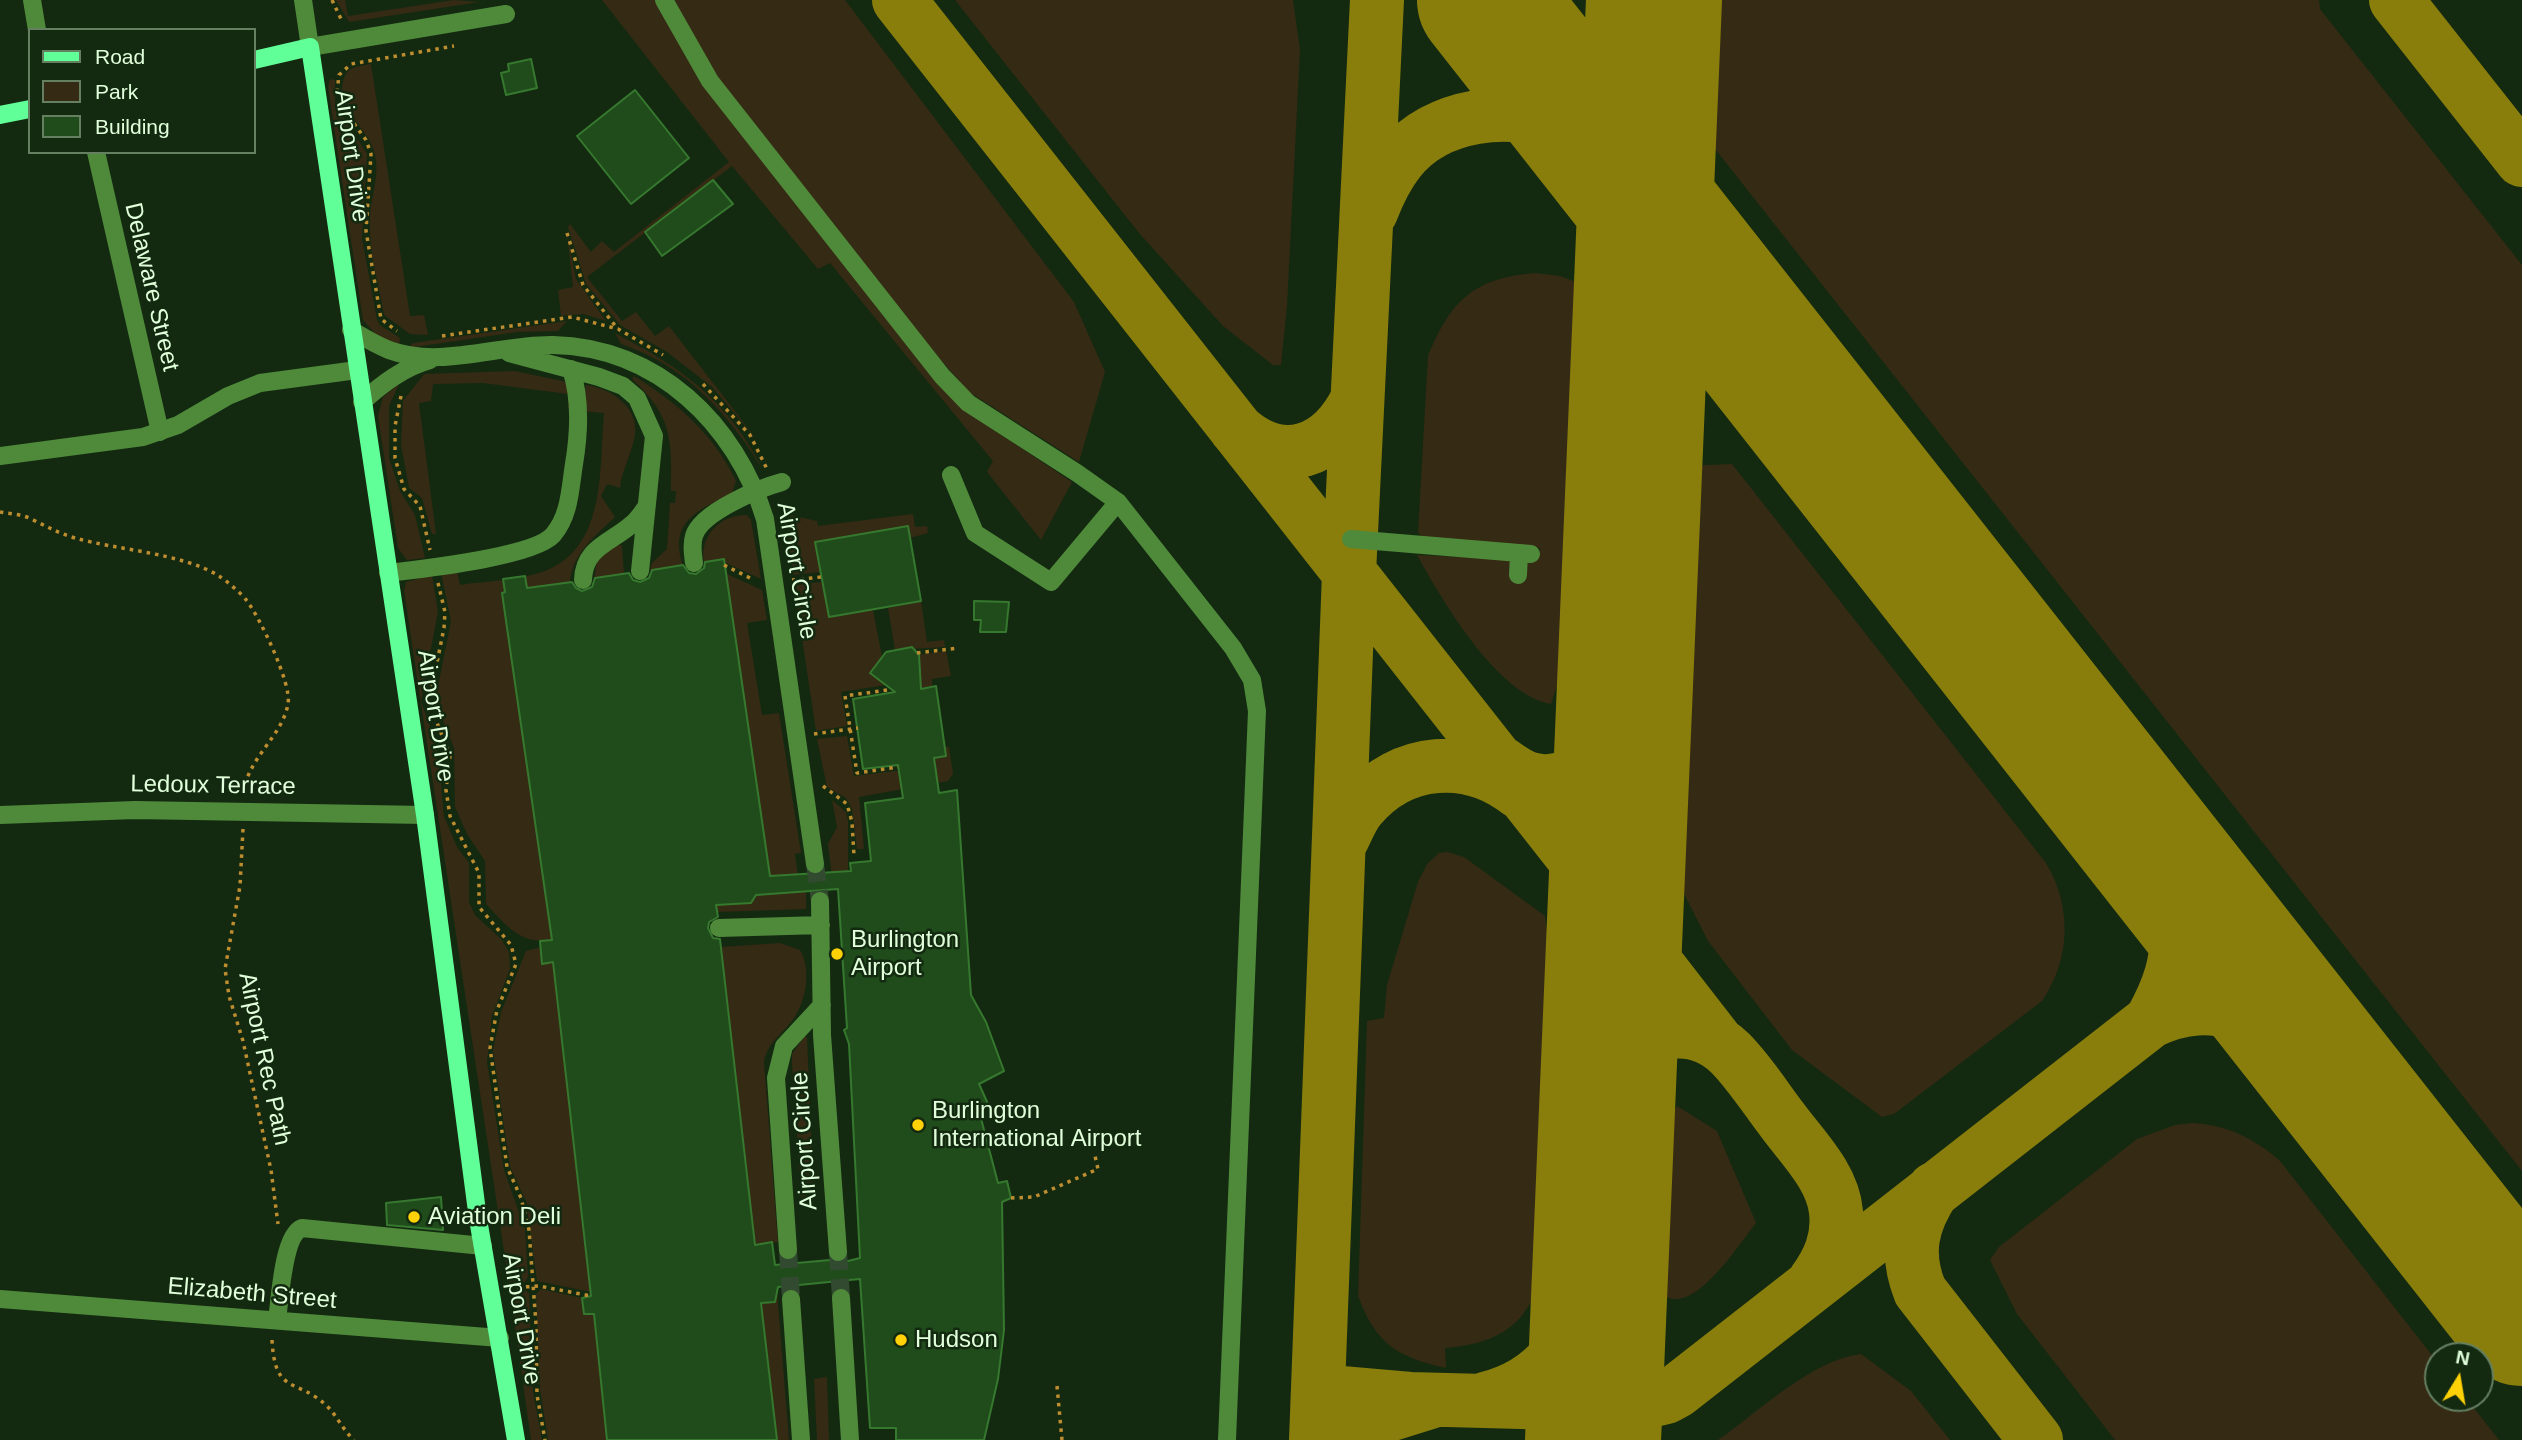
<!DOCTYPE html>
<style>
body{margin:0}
#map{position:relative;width:2522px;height:1440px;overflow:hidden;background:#132a11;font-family:Helvetica,sans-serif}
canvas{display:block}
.legend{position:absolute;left:28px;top:28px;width:228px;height:126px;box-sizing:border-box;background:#132a11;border:2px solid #657f61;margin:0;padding:9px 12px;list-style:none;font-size:21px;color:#e0ffda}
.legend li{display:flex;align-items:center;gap:14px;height:35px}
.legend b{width:35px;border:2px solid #657f61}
.north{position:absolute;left:2424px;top:1342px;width:70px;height:70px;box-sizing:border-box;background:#132a11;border:2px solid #657f61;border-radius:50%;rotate:11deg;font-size:19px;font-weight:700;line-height:28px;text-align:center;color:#e0ffda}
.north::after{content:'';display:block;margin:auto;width:24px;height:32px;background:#ffd106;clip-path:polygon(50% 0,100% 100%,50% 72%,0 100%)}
</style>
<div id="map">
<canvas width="2522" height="1440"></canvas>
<ul class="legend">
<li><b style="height:9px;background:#61ff97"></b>Road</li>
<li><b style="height:19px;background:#352a13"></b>Park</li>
<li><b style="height:19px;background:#204c1c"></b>Building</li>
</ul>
<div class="north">N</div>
</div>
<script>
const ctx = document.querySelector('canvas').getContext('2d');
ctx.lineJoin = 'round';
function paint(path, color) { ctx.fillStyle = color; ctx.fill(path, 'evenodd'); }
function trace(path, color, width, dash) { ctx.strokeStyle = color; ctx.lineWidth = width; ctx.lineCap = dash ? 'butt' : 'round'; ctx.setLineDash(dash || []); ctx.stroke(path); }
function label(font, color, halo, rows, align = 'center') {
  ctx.font = font + ' Helvetica,sans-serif'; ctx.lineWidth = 5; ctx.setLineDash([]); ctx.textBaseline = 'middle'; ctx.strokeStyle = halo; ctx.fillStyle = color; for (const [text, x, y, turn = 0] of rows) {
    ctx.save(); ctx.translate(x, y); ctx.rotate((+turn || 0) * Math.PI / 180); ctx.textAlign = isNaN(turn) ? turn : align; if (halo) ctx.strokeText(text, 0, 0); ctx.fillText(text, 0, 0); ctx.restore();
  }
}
const green = new Path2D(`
 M336,0H345L348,16L454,0L480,2L349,22Z
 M602,0H656L964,410L1072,482L1041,540L987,472L993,461L830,263L818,269L732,166L587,277L622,321L636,312L655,336L669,326L758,441L712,387L667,352L620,325L586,284L568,227L570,224L591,252L602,241L614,252L729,162Z
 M673,0H845L1074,302L1105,372L1079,462L969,392L912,327L707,65Z
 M955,0H1293L1300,50L1287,306L1281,365H1273L1223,326L1139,233Z
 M1707,0H2319L2320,9L2522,265V1171L1708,140L1700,120Z
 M371,64L410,316L424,315L428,335L410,334L384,315C379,284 368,251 370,219C370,199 380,176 375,155C370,128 333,108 344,78C348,66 361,66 371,64Z
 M330,79L335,80V103L367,154L362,238L377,320L380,325L400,338L399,346L379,338L363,320L328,87Z
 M567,233L576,279L606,321L583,314L561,316L558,290L573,287Z
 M1535,273L1560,276L1587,286L1570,646L1551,704C1497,695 1442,600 1417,555L1513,559L1525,562L1539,558L1540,548L1423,539L1418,532L1428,356C1451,300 1474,278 1535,273Z
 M567,321L558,331L517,332L408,348L413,343Z
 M615,333C684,369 728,401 764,471C728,414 687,366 621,344Z
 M515,371L567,382L572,408H568V394L483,383L433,384L431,401L419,403L436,534H432L422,498L409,488L401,445L403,401L424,374Z
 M634,376C678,404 713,433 736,481L732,493C699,510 668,521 683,565L650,570L652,563L667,549L670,503H675L676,491H671C672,439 672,416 632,379Z
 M399,384L389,406V458L400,491L415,515L425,558L407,560L398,548L378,416L383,397Z
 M586,385C613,389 642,409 634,440C630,457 622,470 620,488L607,484L601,496L615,517C596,535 572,554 570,582L527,588L524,576L503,579L505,592L502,594L552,940C520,945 506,925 486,904L485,861L467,834L455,807L454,748L435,701L451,621L441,573L457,571L460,585C487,581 520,580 545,571C607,547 599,467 604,413L582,411Z
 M1732,464L2046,863C2072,906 2071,959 2042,1001L1894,1114L1882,1117L1792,1050L1708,941L1677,880L1671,812L1681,519L1686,466Z
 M786,514L817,521L818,526L913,514L915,527L927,526L928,533L910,538L908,526L821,572L793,575Z
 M747,515L751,520L761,579L724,562L723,559L704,562C699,536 721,514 747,515Z
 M618,544L622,546L624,574L594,579L597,560Z
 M725,573L762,590L767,620L747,623L762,715L779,713L801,853L795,854L799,885H806V909L717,912L715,893L756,899Z
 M432,575L438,612L421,701L438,750L444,816L457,847L469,863V902L475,915L502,940L509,952L510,969L492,1016L487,1062L504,1170L525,1229L528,1277L525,1282L509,1284L404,591L406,582Z
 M822,582L829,617L873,610L882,657L870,673L886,685L841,692L847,726L816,731L794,585Z
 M921,601L927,642L944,640L945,647L895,650L888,608Z
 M946,651L951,676L932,679V686L901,691L920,668L919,655Z
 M847,736L854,776L935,766L934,758L945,756V747H949L953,774L948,781L859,797L864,849H857L852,809L846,798L827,787L817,739Z
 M832,800L846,812L848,821V877H832L828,844L837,827Z
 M1447,852L1464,857L1545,916L1555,991L1546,1256C1534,1317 1509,1343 1445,1348L1446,1368C1397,1357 1376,1344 1358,1296L1367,1021L1384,1018L1387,985L1418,882L1427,864L1439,853Z
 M780,943L800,950C811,968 807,999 794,1018C783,1034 768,1041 764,1062L778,1242L755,1245L721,947Z
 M541,947L553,962L591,1292L537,1281L526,1201L510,1167L493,1050L501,1012L526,951Z
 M804,1037H807L814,1205L802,1207L792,1063V1054Z
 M1677,1106L1717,1131L1756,1223C1740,1243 1698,1309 1669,1298C1664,1296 1659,1291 1655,1288C1650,1234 1646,1154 1677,1106Z
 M2192,1123C2227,1125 2254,1138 2280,1161L2438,1363V1398H2466L2499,1440H2115L2017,1314L1990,1260L1999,1247L2137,1139L2175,1125Z
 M523,1289L529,1293L533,1392L542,1440H531L510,1291Z
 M541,1289L582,1298L584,1314H594L607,1440H548L540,1389L536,1294Z
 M777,1291L789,1440H777L761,1297H765L766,1303L774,1302Z
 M1861,1354L1911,1391L1950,1440H1718C1759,1412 1811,1360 1861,1354Z
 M827,1377L829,1440H817L814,1379Z`);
const taxiway = new Path2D(`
 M899,0L1628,927
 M2396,0L2522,160
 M1371,212C1378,194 1387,175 1399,160C1436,113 1512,104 1564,127C1579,133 1592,144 1606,153
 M1236,429C1282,471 1331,452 1357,400
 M1497,760C1507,767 1518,776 1530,779C1557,787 1597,770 1609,744C1617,728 1621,710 1625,692
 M1339,845C1346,833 1351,817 1360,807C1402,757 1469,753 1519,792
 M1616,895L1628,927L1718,1043
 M2151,1021C2221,988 2267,1025 2323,1064
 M1608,1083C1613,1074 1618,1063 1625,1055C1654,1025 1699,1023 1730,1053C1750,1073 1766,1099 1783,1121C1803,1148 1833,1177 1836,1212C1839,1239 1829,1261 1814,1282
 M1934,1189C1911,1224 1905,1253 1920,1291L2036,1440
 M1318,1391L1410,1399L1633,1405L1666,1397L1677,1391L2151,1021C2191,949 2178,918 2150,845
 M1485,1399C1561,1380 1574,1328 1601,1262H1595
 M1316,1440L1349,573L1377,0
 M1356,1440L1385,1416L1430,1402`);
const runway = new Path2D(`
 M1485,0L2522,1318
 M1593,1440L1654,0`);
const building = new Path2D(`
 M531,59L537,88L506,95L501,73L509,71L508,64Z
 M635,90L689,158L631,204L577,136Z
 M713,180L733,204L662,256L645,232Z
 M908,526L921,601L829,617L815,542Z
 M724,559L770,876L851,871L850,863L871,861L865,803L903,798L898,765L863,769L853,699L895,692L870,673L886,652L912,647L919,655L921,689L936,686L946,756L934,758L939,793L957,790L971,995L986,1022L1004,1071L979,1084L988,1104L978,1107L998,1183L1007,1181L1011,1198L1002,1202L1004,1330L998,1379L984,1440H896V1428H870L860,1279L778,1287L775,1302L761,1303L777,1440H607L594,1314H584L582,1298L591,1296L553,962L542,964L540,941L552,940L502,593L505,592L503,579L525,576L527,588L572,582L576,588L582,591L592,587L595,578L629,573L633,580L640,582L649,578L652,570L683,565L689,573L696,574L704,568L705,562ZM838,889L847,1028L844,1030L849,1044L860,1258L840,1263L830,1260L775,1265L772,1242L755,1245L720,939L713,938L708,928L709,922L718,917L716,905L751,903L756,895Z
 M974,601L1009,602L1006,632H980L981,620H974Z
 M441,1197L443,1230L387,1225L386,1203Z`);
const minorTunnel = new Path2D(`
 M815,864L820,901
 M788,1250L791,1299
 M838,1252L841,1298`);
const path = new Path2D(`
 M332,0L341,19
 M337,92L339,75L351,64L454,46
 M339,103L366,140L371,154L366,231L381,319L397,331
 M567,233L583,285L617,328
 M442,336L572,317L618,329L663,355
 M703,384L750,435L767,469
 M401,396L395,426V458L404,489L420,506L430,550
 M0,512C10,514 22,514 31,519C46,526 58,533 75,538C117,550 182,553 219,576C228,582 241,593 247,601C260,618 292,684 288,704C282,737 248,757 243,794
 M724,565L754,580
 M792,580L821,577
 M438,583L445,612L444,628L429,702L450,756L446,790L450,816L479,873V907L511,945L516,964L497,1010L490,1048L507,1167L521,1198L529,1230L536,1324L537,1395L545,1440
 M917,653L959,648
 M887,690L845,696L857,773L898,767
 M814,734L858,728
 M823,786L847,804L852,822L854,856
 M243,829L240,886L225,969L229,996L243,1041L271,1170L278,1224
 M1011,1198L1034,1197L1098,1169L1095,1156
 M509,1288L539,1286L591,1296
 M272,1340C275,1396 296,1377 327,1406C337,1416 343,1430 354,1440
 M1057,1386L1062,1440`);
const minor = new Path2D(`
 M32,0L37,30
 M303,0L310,47L506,14
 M664,0L710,81L942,376L968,403L1077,473L1118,502L1233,648L1252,680L1257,711L1227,1440
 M96,152L160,432
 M351,330C363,337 376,345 389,350C440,369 500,344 553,345C657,347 736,424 765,519L815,864
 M509,353L599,377L623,386L637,398L654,436L640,571
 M362,402C382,384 404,367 430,360
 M0,456L143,437L178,425L228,396L260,383L357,370
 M951,475L975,533L1051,582L1118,502
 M1351,539L1531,554
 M694,563C693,554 691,545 694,536C701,512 760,488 782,482
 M388,573C421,569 533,557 553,535C570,515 570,489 574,464C579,434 581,399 571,369
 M1518,575L1519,553
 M583,580C584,547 611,543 632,524C637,520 642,513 646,507
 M0,815L135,810L425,815
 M820,901L822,1035L838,1252
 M719,928L821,925
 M788,1250L776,1078L784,1046L822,1005
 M841,1298L850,1440
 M0,1299L500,1338
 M791,1299L801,1440
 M277,1320C280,1300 283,1235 302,1228L483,1246`);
const major = new Path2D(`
 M254,60L310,47L425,815L478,1219L516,1440
 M0,115L30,109`);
const markers = [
 [837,954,7,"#ffd106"],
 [918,1125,7,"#ffd106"],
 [414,1217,7,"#ffd106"],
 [901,1340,7,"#ffd106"]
];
const streetNames = [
 ["Airport Drive",351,156,82],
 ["Delaware Street",151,287,77],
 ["Airport Circle",796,571,80],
 ["Airport Drive",435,716,81],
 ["Ledoux Terrace",213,786,1],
 ["Airport Rec Path",264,1059,78],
 ["Airport Circle",805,1141,-94],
 ["Elizabeth Street",252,1294,5],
 ["Airport Drive",521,1319,80]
];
const poiNames = [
 ["Burlington",851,940],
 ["Airport",851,968],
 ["Burlington",932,1111],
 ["International Airport",932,1139],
 ["Aviation Deli",428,1217],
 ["Hudson",915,1340]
];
paint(green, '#352a13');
trace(taxiway, '#897e0c', 54);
trace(runway, '#897e0c', 136);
paint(building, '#204c1c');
trace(building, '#35782e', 2);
trace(minorTunnel, '#324a2f', 18, [18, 9]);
trace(path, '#be8d2f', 3.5, [3.5, 5]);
trace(minor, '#4f8a3b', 18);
trace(major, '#61ff97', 18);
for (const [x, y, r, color] of markers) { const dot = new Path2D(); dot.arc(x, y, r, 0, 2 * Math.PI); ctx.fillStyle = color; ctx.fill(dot); trace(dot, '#132a11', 2.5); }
label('24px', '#e0ffda', '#132a11', streetNames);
label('24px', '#e0ffda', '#132a11', poiNames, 'left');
</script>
